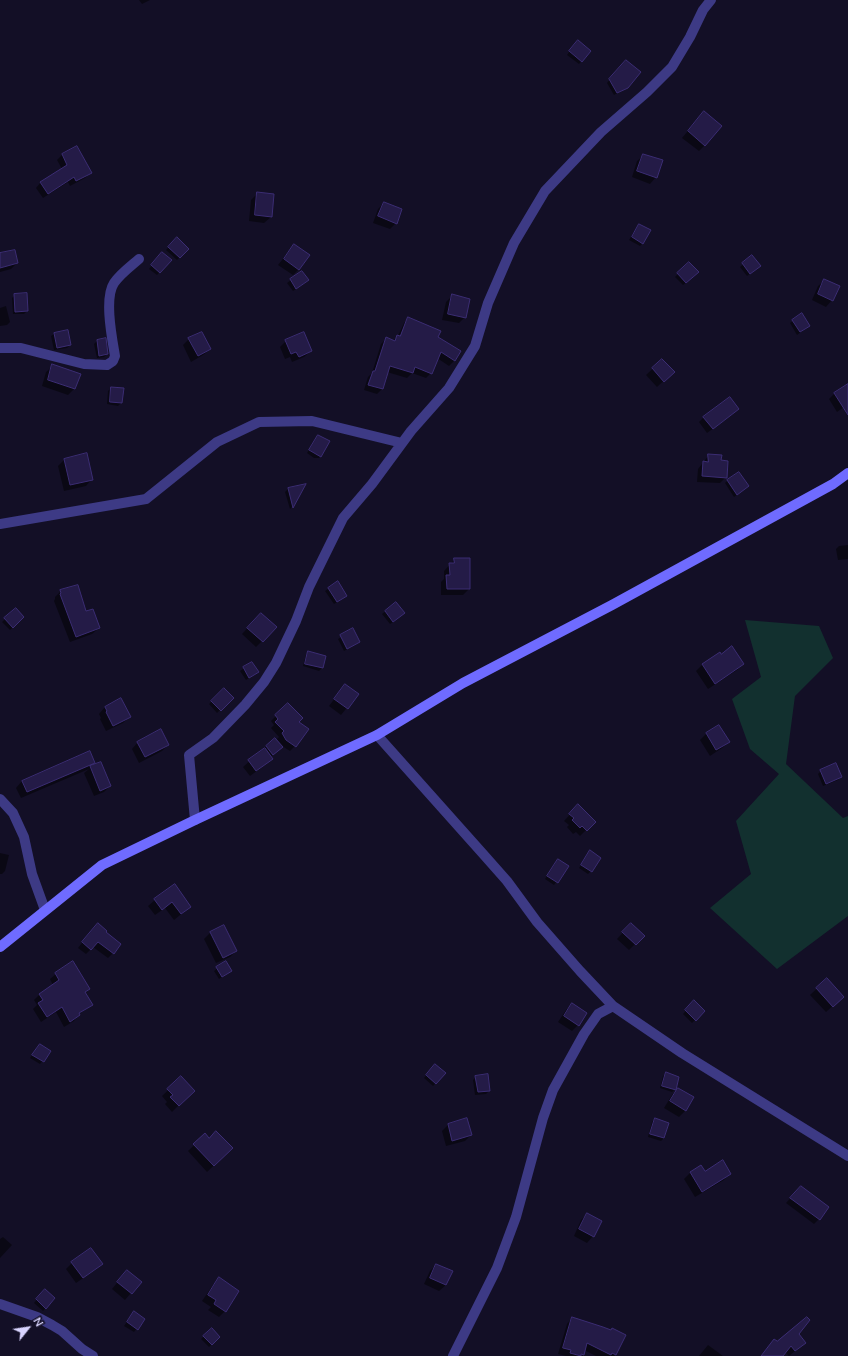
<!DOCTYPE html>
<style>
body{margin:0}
#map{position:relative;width:848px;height:1356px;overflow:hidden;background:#130f26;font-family:Mulish,sans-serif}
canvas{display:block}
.north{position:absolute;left:8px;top:1308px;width:40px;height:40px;-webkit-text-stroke:3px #130f26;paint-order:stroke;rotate:60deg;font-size:11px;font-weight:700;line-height:16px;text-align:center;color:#d9d4ff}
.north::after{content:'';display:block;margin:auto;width:14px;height:18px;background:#d9d4ff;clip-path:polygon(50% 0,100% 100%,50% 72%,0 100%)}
</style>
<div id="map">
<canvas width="848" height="1356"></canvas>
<div class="north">N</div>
</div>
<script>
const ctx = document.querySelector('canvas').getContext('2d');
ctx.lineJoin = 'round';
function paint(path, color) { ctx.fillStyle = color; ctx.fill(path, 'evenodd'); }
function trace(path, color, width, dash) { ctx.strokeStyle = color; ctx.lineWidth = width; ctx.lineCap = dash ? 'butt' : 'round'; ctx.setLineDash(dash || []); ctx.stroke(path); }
const green = new Path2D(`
 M745,620L819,626L833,658L795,696L786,764L843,818L848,816V916L777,969L710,908L751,874L736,821L779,774L750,749L732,699L761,677Z`);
const shadow = new Path2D(`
 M139,0H150L142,4Z
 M575,44L590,51L579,64L567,55Z
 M623,64L627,87L614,95L607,83Z
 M698,119L705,145L699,151L682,138Z
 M77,147L90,173L85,178L70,186L68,182L43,198L36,188L41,182L62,169L57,160L62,155Z
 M644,155L656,177L650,184L632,177L637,161Z
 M258,193L271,217L264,223L249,221L251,200Z
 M384,203L396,223L390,229L373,223L378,209Z
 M639,225L643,243L640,246L629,240Z
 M177,239L188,249L177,260L166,250Z
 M294,245L299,269L293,275L278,265Z
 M0,254L17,263L11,269L0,272Z
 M160,256L171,260L157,275L149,269Z
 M752,257L756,269L747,276L740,267Z
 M687,265L695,275L683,285L675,277Z
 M302,272L305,283L293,291L287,283Z
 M825,280L832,300L826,307L812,300L818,286Z
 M15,295L27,311L24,314H13L12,298Z
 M452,296L465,317L459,323L442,320L446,302Z
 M6,306L10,322L7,325L0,326V308Z
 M409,318L459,352L454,361L449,366L437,358L431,373L426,378L412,373L407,378L387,372L382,389L377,394L364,390L368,377L372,373L381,344L386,339L393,341L398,336L404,323Z
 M793,321L809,326L797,335L790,323Z
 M54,334L70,345L67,348L54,350L51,336Z
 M189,339L210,349L203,355L191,362L183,345Z
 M105,340L107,354L104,357L97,358L94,344L97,341Z
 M286,341L311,351L304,357L292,362L290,357L285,359L280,347Z
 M662,360L673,372L657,387L646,375Z
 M53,366L79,374L74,389L68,395L42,386L46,372Z
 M848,385V404L837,412L829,399L834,394Z
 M111,388L121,403L118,406L107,404L108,391Z
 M733,414L707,433L699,422L704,417Z
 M318,436L322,455L319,458H314L307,453Z
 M86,454L92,479L86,486L64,491L58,466L64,460Z
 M709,455L720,461L726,477L720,483L697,482L698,469Z
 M728,480L748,486L734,497L725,483Z
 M304,485L292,507L290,509L285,492L288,489Z
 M848,545V559L838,560L836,549L839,546Z
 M455,559L469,589L463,595H441V582L444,579V571Z
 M338,582L343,598L334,604L325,591Z
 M61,591L85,613L99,628L92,634L70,642L54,601L55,599V597Z
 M396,603L401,616L390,624L382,614Z
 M16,609L23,617L10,630L2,622Z
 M255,620L262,641L256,647L242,634Z
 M353,630L359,642L344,651L338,639Z
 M309,652L325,657L322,668L319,671L303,666L306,655Z
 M720,653L743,664L737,670L708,689L696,671L702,665Z
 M252,663L258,672L246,680L240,671Z
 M345,685L358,694L341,715L329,706Z
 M224,690L232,698L217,713L209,704Z
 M288,704L298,722L295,746L290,751L282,746L270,757L271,759L265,765L250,776L243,767L266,746L280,744L277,739L279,737L271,728L274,725L271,721Z
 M105,707L129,717L123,723L106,731L100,719L101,718L99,714Z
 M718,726L729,742L722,748L710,756L700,740L706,734Z
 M138,742L168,745L162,751L139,763L132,749Z
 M94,763L90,767L100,763L110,786L104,792L94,796L84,773L89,769L21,798L16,788L22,781Z
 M821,771L840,777L838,780L823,786L818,774Z
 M578,806L594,822L580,836L576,832L573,834L567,827L569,825L564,821Z
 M0,853L9,855L5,871L2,874H0Z
 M588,855L591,871L588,874L579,868Z
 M555,863L567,867L554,885L545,879Z
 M174,886L190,907L174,920L165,908L155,915L148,906L155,900Z
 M631,924L643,936L629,950L617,939Z
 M224,926L236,951L230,957L216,963L204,939L210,933Z
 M93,929L104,933L113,953L108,958L93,947L86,954L78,948Z
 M226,962L231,971L219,979L214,971Z
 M56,974L89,989L84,993L91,1004L79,1014L74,1021L64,1027L56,1012L41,1022L33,1009L37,1005L34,1000L39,995L53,985L50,979Z
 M827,979L836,1003L826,1012L810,995Z
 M694,1002L704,1011L692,1023L683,1014Z
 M572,1004L578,1025L572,1031L558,1022L566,1010Z
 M40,1045L49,1052L40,1064L30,1058Z
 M436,1065L445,1073L433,1086L424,1078Z
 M666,1074L675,1089L672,1092L660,1088L663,1076Z
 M476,1077L489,1091L486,1094L475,1095L473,1080Z
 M181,1078L193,1091L172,1112L165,1104L167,1102L162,1096Z
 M678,1089L685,1111L679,1117L664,1108L672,1095Z
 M467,1119L471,1135L465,1141L446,1146L442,1131L448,1125Z
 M655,1119L668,1123L664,1138L661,1141L648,1137L652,1122Z
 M205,1135L209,1139L232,1148L207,1172L188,1151Z
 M701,1166L705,1172L730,1173L724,1180L695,1197L684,1179L690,1173Z
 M796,1192L819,1219L814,1224L786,1203Z
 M587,1214L593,1236L587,1243L574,1236L581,1220Z
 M3,1237L12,1245L0,1258V1239Z
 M72,1263L95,1270L76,1283L66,1269Z
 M436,1265L446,1285L439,1291L424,1284L430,1271Z
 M121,1278L140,1282L125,1300L112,1289Z
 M219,1279L225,1311L219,1317L208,1310L211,1307L202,1301L213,1285Z
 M45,1290L54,1299L43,1311L34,1303Z
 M132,1315L144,1319L134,1332L124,1326Z
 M572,1318L625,1335L615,1355L614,1356H596L584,1350L582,1356H566L558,1354L567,1324Z
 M212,1329L219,1337L209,1347L201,1339Z
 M798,1334L805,1343L789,1356L785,1352L782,1356H761L774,1340L777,1342Z
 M708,1345L723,1356H699Z`);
const building = new Path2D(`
 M578,40L591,51L582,62L569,51Z
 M626,60L641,72L628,88L617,93L609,79Z
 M704,111L722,126L705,146L688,131Z
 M77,146L92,173L76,181L74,177L48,194L40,182L67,165L62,154Z
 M643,154L663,160L657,178L637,171Z
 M257,192L274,194L272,217L255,215Z
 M384,202L402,209L397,224L378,216Z
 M639,224L651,230L643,244L632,237Z
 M177,237L189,249L180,258L168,247Z
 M294,244L310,255L299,270L284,259Z
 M15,250L18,263L0,268V253Z
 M162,252L172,260L160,273L151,265Z
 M752,255L761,266L750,274L742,263Z
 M689,262L699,272L686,283L677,273Z
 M302,271L309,280L296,289L290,279Z
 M824,279L840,286L833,301L818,294Z
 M27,293L28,311L15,312L14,294Z
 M452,294L470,299L466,318L448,314Z
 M802,313L810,326L800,332L792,320Z
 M408,317L441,331L438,337L461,351L455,361L441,352L432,374L415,367L413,373L390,366L383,389L368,385L373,371H375L386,337L395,341L397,335L400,336Z
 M68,330L71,345L57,348L54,333Z
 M202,332L211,349L198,356L188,338Z
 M304,332L312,351L299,357L296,352L291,354L285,340Z
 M106,338L108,354L99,356L97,340Z
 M662,359L675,372L664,382L652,368Z
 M52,364L81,374L75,389L48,380Z
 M848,384V415L834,393Z
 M111,387L124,388L122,403L110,402Z
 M730,397L739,409L713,429L703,417Z
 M318,435L330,441L321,457L309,450Z
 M87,453L93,480L70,485L64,459Z
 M708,454L722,455L721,460L728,461L727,478L702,476L703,461L708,462Z
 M739,472L749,486L737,495L727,480Z
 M306,484L293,508L288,488Z
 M454,558H470V589H447L446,575H450L449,563H454Z
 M338,581L347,596L337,602L328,588Z
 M78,585L86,611L93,609L100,628L76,637L60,594L61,593L60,590Z
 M396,602L405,613L393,622L385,611Z
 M16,608L24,617L13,628L4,618Z
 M261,613L277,627L263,642L247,628Z
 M353,628L360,642L347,649L340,635Z
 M732,646L744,664L715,684L702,664L720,652L721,654Z
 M308,651L326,656L323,668L305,664Z
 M252,662L259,672L249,678L243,667Z
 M345,684L359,694L348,709L334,699Z
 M224,688L234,698L221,711L211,701Z
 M121,698L131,717L113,726L106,712L107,711L105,707Z
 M288,703L303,718L299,722L309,729L296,747L286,740L282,733L284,731L275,722L278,719L275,715Z
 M719,725L730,742L716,750L706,733Z
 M161,729L169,745L145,757L137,742Z
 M275,738L283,747L273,755L266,746Z
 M265,748L273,759L256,771L248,760Z
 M90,751L95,763L27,792L22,781Z
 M101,762L111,786L100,791L90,766Z
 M836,763L842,777L826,784L820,770Z
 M578,804L596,822L587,831L582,826L580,828L572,820L574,818L569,814Z
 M590,850L601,858L592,872L581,865Z
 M558,859L569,866L558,883L547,876Z
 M175,884L191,907L181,914L172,902L162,910L154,899Z
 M98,923L107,931L106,932L121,944L114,954L98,942L91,950L82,942Z
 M631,923L645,936L636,945L622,932Z
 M224,925L237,951L223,958L210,932Z
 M73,961L90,989L85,992L93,1005L79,1013L80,1015L70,1022L62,1007L47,1017L38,1003L43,1000L39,994L59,980L55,973Z
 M226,961L232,971L222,977L216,967Z
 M827,978L844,997L833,1007L816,988Z
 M694,1000L705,1011L696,1021L685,1010Z
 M572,1003L587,1013L579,1026L564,1016Z
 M40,1044L51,1051L44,1062L32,1055Z
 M435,1064L446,1073L436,1084L426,1075Z
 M666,1072L679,1077L676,1090L662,1086Z
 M488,1074L490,1091L478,1092L475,1076Z
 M181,1076L195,1091L179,1106L170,1097L173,1095L167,1089Z
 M678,1088L694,1097L686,1111L670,1101Z
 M467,1118L472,1135L452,1141L448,1124Z
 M655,1118L669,1123L664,1138L650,1134Z
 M216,1131L233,1148L214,1166L193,1144L205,1133L209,1138Z
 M723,1160L731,1174L702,1192L690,1172L701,1165L705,1171Z
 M801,1186L829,1207L820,1220L790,1198Z
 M587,1213L602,1221L594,1237L579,1229Z
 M91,1248L103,1264L83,1278L71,1262Z
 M436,1264L453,1271L446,1285L430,1278Z
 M127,1270L142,1282L132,1294L117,1282Z
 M219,1277L239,1291L226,1312L214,1304L216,1300L208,1295Z
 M45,1289L55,1298L46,1309L36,1299Z
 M134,1311L145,1319L138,1330L127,1322Z
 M572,1317L603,1327L611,1330L612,1328L626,1335L616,1355L612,1353L611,1355L587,1343L584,1355L581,1354V1356L570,1353L571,1350L563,1348Z
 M807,1317L810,1320L799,1334L806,1343L795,1351L791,1346L783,1356H761L774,1339L777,1341Z
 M212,1328L220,1337L212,1345L203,1336Z`);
const street = new Path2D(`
 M0,348H21L84,364L107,365L113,361L115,356C112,338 104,298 114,283C120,274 131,266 139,259
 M0,524L146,499L217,442L259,422L312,421L402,443
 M377,735L484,855L507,881L537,922L580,971L613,1006L682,1053L848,1156
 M0,799L13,813L24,837L32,874L45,910
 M195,820L189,755L213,738L245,705L264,682L276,663L296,621L309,587L343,518L372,484L411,431L449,388L475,346L488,303L514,243L545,191L601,132L647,92L672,67L690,37L703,10L711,0
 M0,1304L37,1317L52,1325L62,1331L82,1349L93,1356
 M453,1356L497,1268L516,1217L543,1118L553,1090L584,1034L598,1014L613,1006`);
const secondary = new Path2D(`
 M0,947L102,865L195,820L377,735L463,683L612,605L833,484L848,473`);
paint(green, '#12302f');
paint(shadow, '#0007');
paint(building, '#241b47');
trace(building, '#3b2d73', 1);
trace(street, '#3d3a85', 10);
trace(secondary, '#6f6bff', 10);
</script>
